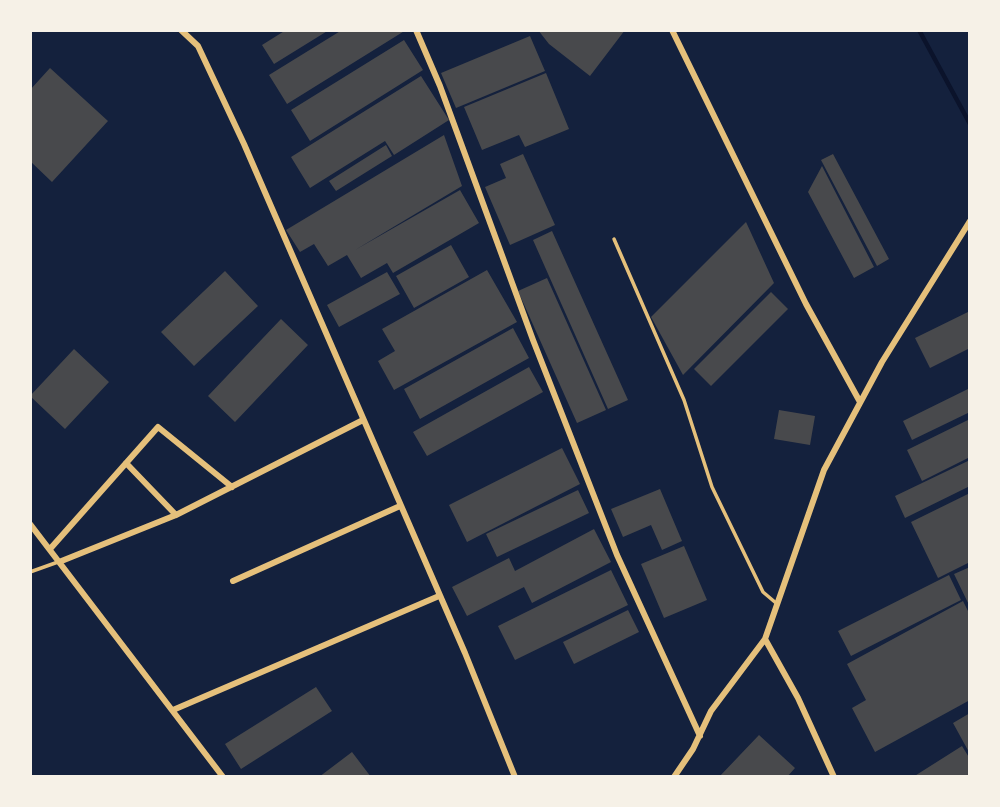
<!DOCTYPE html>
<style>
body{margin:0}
#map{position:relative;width:1000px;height:807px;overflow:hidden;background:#14213d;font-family:"PT Sans",sans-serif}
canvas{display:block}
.frame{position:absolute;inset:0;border:32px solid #f6f1e7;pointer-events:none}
</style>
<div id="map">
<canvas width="1000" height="807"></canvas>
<div class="frame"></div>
</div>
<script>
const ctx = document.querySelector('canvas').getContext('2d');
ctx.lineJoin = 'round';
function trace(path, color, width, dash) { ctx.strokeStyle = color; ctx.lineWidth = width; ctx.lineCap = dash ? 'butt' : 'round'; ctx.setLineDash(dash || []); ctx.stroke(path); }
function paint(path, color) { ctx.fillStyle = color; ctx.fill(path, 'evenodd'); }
const stream = new Path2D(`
 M919,30L970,124`);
const building = new Path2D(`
 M286,30H329L274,64L262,45Z
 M342,30H406L287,104L269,75Z
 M538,30H625L590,76L549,44Z
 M530,36L545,71L456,108L441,73Z
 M404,40L423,70L310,141L291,110Z
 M50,68L108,121L52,182L30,161V90Z
 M546,73L569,129L525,147L519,135L482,150L464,107Z
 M421,76L449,120L394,155L385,141L310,188L291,157Z
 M444,135L462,186L355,250L460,190L479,223L393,273L387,263L361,278L347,255L328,266L314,244L300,252L286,230Z
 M386,145L392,156L336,191L329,181Z
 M523,154L555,225L510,245L485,187L506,178L500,164Z
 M833,154L889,259L877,266L821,160Z
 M822,166L874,267L854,278L808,192Z
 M746,222L774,283L683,375L651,317Z
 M552,231L628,400L608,409L533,240Z
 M451,245L469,277L414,308L396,276Z
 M487,270L517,322L394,390L378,361L395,351L382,329Z
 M225,271L258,306L194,366L161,332Z
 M387,272L400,294L339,327L327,305Z
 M547,278L606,410L577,423L518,291Z
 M771,292L788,309L711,386L694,369Z
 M970,311V348L930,368L915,338Z
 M281,319L308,345L235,422L208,396Z
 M513,328L529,358L420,419L404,389Z
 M74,349L109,382L65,429L30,396Z
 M529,367L543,392L427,456L413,432Z
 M970,388V412L912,440L903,421Z
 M779,410L815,416L810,445L774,439Z
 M970,419V457L922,481L907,450Z
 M562,448L580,484L467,542L449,505Z
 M970,460V486L905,518L895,496Z
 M660,489L682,541L662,550L651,525L623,537L611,509Z
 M578,490L589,513L497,557L486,534Z
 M970,493V562L938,578L911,522Z
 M594,529L611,562L532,603L524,587L467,616L452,587L509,558L515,571Z
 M684,546L707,600L664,618L641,564Z
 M970,567V607L954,574Z
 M611,570L628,605L515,660L498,626Z
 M949,575L961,600L851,656L838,631Z
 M963,601L970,615V700L875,752L852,708L866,700L847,664Z
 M628,610L639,632L574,664L563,642Z
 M316,687L332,711L241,769L225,744Z
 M970,713V754L953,723Z
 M759,735L795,768L787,777H719Z
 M962,746L970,759V777H913Z
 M352,752L371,777H319Z`);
const service = new Path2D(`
 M614,239L684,400L712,487L763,592L776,603
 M30,572L58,562`);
const minor = new Path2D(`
 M181,30L198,46L244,144L465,653L515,777
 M416,30L440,86L533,340L617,555L700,736
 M672,30L806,304L860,402
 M126,463L176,515
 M30,524L59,562
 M50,549L158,427L232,487
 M233,581L400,506
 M765,639L798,698L834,777
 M173,710L439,596
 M223,777L59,562L176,515L363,420
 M674,777L693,749L711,711L765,639L824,470L882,362L970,221`);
trace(stream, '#0b132b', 4.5);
paint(building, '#48494c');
trace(service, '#e5c07b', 3.5);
trace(minor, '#e5c07b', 6);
</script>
